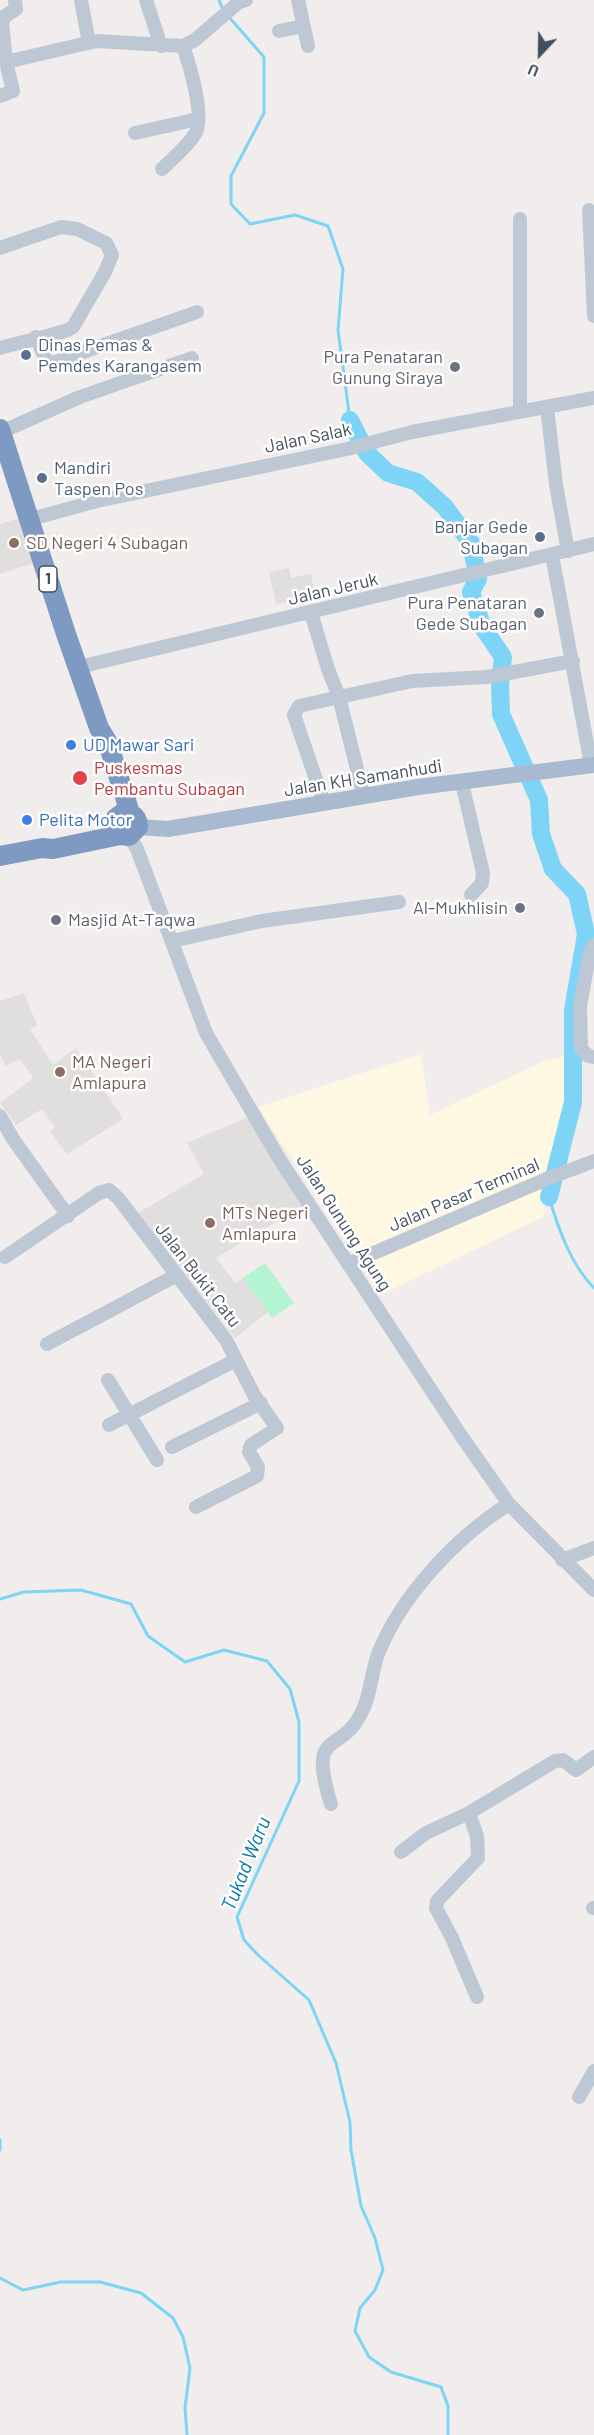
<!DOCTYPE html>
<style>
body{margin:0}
#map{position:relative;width:594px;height:2435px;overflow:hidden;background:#f0edec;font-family:Barlow,sans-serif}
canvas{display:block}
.north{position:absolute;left:510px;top:24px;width:60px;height:60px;-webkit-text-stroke:4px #fff;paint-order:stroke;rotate:202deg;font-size:16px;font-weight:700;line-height:24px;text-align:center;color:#434f5c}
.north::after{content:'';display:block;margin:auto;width:21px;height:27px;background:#434f5c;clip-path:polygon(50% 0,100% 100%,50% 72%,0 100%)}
</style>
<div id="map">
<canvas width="594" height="2435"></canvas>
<div class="north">U</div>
</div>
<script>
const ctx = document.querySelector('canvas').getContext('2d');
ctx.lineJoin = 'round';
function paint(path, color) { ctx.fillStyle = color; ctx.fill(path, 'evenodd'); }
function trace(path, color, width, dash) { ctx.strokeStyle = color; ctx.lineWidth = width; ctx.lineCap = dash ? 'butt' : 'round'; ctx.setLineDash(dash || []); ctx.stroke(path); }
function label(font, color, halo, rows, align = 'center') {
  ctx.font = font + ' Barlow,sans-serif'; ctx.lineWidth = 5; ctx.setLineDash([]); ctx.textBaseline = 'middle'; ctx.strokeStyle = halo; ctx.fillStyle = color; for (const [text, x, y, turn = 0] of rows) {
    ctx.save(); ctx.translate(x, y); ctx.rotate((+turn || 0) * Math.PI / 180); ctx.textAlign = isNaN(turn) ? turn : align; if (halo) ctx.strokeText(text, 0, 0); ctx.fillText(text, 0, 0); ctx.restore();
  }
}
const commercial = new Path2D(`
 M421,1054L430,1115L542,1062L570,1055L568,1102L550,1158L543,1217L380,1295L258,1107Z`);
const education = new Path2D(`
 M20,518L34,563L0,574V524Z
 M289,568L291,578L311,574L315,597L276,604L269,572Z
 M24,993L37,1025L30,1029L53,1065L76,1048L123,1119L67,1154L50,1131L55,1127L42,1109L16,1125L0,1103L33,1078L20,1059L6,1066L0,1054V1001Z
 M251,1116L304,1205L216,1258L236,1283L265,1263L294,1303L272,1318L268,1312L235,1338L138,1213L204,1174L187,1143Z`);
const green = new Path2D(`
 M265,1263L294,1303L272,1318L243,1278Z`);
const stream = new Path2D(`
 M219,0L223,10
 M229,17L264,57V113L231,176V204L250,224L295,215L328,226L343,269L338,330L350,420
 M549,1197C558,1228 571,1265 594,1288
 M0,1599L24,1592L81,1590L131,1604L148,1636L185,1662L224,1650L267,1661L290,1689L299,1722V1781L237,1917L244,1940L258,1955L309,2000L336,2063L350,2122L351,2150L361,2206L375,2238L383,2270L375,2290L360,2308L355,2331L369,2357L391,2372L441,2387L448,2406V2435
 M0,2140V2150
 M0,2278L23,2290L61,2282H100L141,2293L173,2318L183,2337L190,2368L185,2408L187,2435`);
const river = new Path2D(`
 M350,420L367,453L388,473L417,482L445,507L471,543L478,579L471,592L482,626L503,657L500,685L501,714L539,800L541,834L553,869L577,894L586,934L573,1010V1102L549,1197`);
const minor = new Path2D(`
 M81,0L89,43
 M146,0L161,46
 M298,0L308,46
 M279,31L303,26
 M6,62L96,41L183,46L195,40L239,2L246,0
 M0,96L13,91L6,62L2,22L5,16L16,9L15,0
 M135,133L198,119
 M162,169C173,158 187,147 195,134C206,118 189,63 183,46
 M589,210L594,316
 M520,219V411
 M0,248L61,227L77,229L106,243L112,255L105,272L73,327C64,334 15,343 0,348
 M36,337L46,360L52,363L197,312
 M547,407L556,485L568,551
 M1,432L80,397L192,358
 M31,519L97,501L347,449L412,432L594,398
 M552,555L591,765
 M311,613L328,669L339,697L364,797
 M79,667L594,544
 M462,783L483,873L482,883L471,895
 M324,803L294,715L299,706L412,681L487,677L573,661
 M129,836L137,849L206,1033L280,1160L462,1437L509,1504L594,1590
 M172,941L262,921L399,902
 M594,945L590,952L580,1006L581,1048L588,1056L594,1057
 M0,1116L13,1139L68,1216
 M5,1257L99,1193L109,1190L119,1199L226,1340L254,1395L277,1428L251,1445L249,1452L258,1467L257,1476L196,1507
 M348,1264L549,1178L594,1161
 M47,1344L175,1276
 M108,1380L157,1460
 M109,1425L236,1360
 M172,1447L261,1403
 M562,1560L594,1548
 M331,1804C306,1724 343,1759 364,1707C371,1690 372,1671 378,1654C401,1596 456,1537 509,1504
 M469,1813L477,1836L478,1858L437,1901L436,1908L452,1938L477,1997
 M401,1852L426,1833L469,1813L555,1761L563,1760L576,1770L594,1757
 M593,1908H594
 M579,2097L594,2071`);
const major = new Path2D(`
 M138,827L168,829L418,787L594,765`);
const highway = new Path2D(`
 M0,429L66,634L99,728L108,743L130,813
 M0,856L42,848L53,849L120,835L129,836L138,827C138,818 133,812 123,813L116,818L115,827L120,835`);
const markers = [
 [26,355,6,"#5c6f8a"],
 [455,367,6,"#6b7280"],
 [42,478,6,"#5c6f8a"],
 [540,537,6,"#5c6f8a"],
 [14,543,6,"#8d6e63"],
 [539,613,6,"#6b7280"],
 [71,745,6,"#3f7fe0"],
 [80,778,8,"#e0444e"],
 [27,820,6,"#3f7fe0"],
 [520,908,6,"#6b7280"],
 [56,920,6,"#6b7280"],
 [60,1072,6,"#8d6e63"],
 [210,1223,6,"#8d6e63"]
];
const shields = [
 [48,579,18]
];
const shieldNames = [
 ["1",48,579]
];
const serviceNames = [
 ["Dinas Pemas &",38,345],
 ["Pemdes Karangasem",38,366],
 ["Mandiri",54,468],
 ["Taspen Pos",54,489],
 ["Banjar Gede",528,527,"right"],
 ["Subagan",528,548,"right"]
];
const worshipNames = [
 ["Pura Penataran",443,357],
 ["Gunung Siraya",443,378],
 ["Pura Penataran",527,603],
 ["Gede Subagan",527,624],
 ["Al-Mukhlisin",508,908],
 ["Masjid At-Taqwa",68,920,"left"]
];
const streetNames = [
 ["Jalan Salak",308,438,-12],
 ["Jalan Jeruk",333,589,-13],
 ["Jalan KH Samanhudi",363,778,-9],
 ["Jalan Pasar Terminal",464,1195,-23],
 ["Jalan Gunung Agung",344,1223,57],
 ["Jalan Bukit Catu",198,1275,52]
];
const educationNames = [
 ["SD Negeri 4 Subagan",26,543],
 ["MA Negeri",72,1062],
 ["Amlapura",72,1083],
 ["MTs Negeri",222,1213],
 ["Amlapura",222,1234]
];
const shopNames = [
 ["UD Mawar Sari",83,745],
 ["Pelita Motor",39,820]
];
const healthNames = [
 ["Puskesmas",94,768],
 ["Pembantu Subagan",94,789]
];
const waterNames = [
 ["Tukad Waru",246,1864,-68]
];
paint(commercial, '#fef8e3');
paint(education, '#e1dede');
paint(green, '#b5f4d2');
trace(stream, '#7dd4f6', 3);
trace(river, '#7dd4f6', 18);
trace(minor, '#bec8d4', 14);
trace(major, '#a9bad0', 16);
trace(highway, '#7e9ac2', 20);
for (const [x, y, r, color] of markers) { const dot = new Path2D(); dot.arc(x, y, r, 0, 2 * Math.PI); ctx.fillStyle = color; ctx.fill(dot); trace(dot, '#fff', 2); }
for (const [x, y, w] of shields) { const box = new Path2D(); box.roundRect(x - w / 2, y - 13, w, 26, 4.5); ctx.fillStyle = '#fff'; ctx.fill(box); trace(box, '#434f5c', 1.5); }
label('bold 16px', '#434f5c', null, shieldNames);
label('18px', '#4e5e75', '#fff', serviceNames, 'left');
label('18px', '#5b616d', '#fff', worshipNames, 'right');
label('18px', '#434f5c', '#fff', streetNames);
label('18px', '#785e54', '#fff', educationNames, 'left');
label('18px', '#366cbe', '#fff', shopNames, 'left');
label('18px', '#be3a42', '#fff', healthNames, 'left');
label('italic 20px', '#017aab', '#fff', waterNames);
</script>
